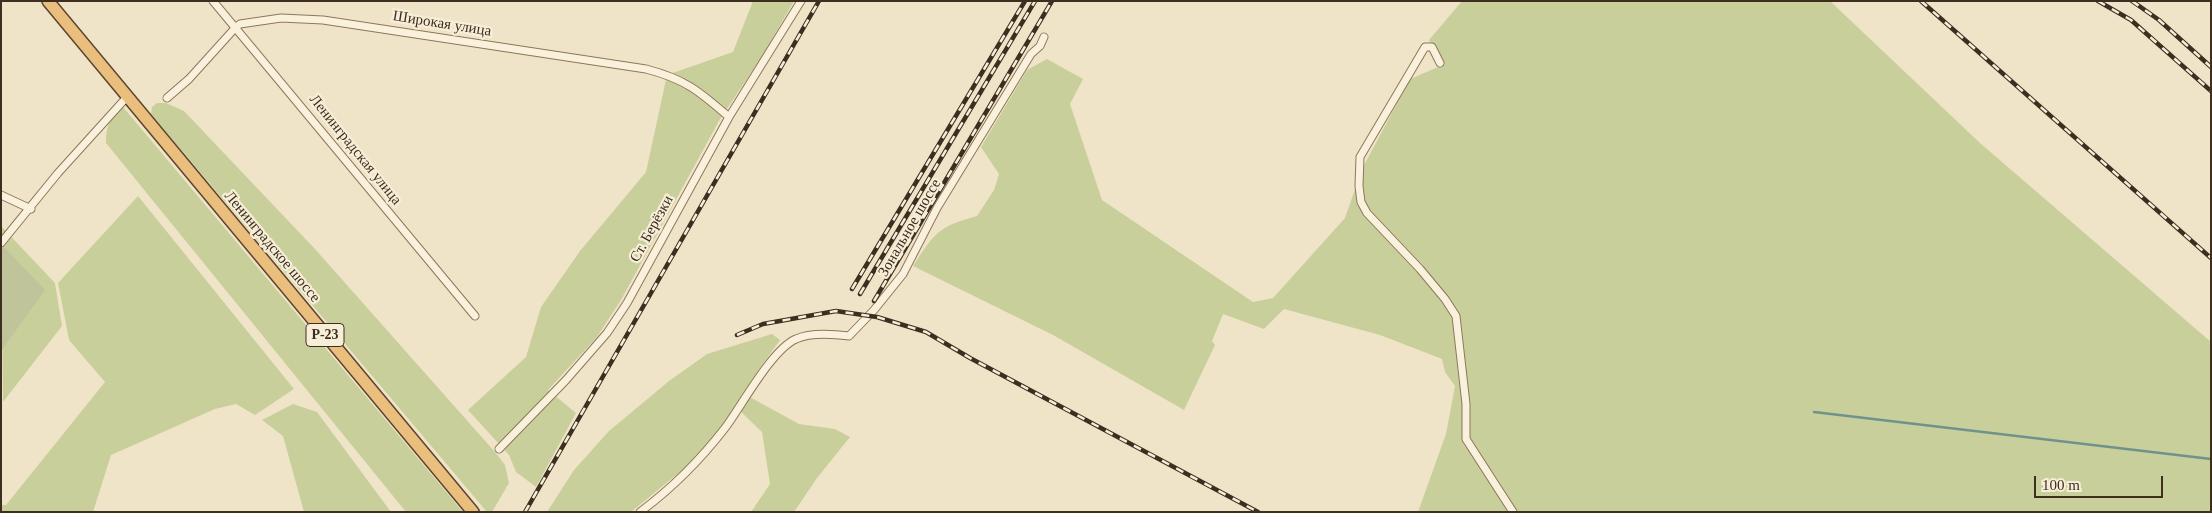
<!DOCTYPE html>
<meta charset="utf-8">
<style>
body{margin:0}
#map{position:relative;width:2212px;height:513px;overflow:hidden;background:#f0e4c8;font-family:Georgia,serif}
canvas{display:block}
.frame{position:absolute;inset:0;border:2px solid #3d2e20;pointer-events:none}
.scale{position:absolute;left:2034px;top:476px;width:129px;height:22px;box-sizing:border-box;border:2px solid #3d2e20;border-top:0;padding-left:6px;font-size:15px;line-height:18px;white-space:nowrap;color:#3d2e20;-webkit-text-stroke:4px #f7eed8;paint-order:stroke}
</style>
<div id="map">
<canvas width="2212" height="513"></canvas>
<div class="frame"></div>
<div class="scale">100 m</div>
</div>
<script>
const ctx = document.querySelector('canvas').getContext('2d');
ctx.lineJoin = 'round';
function paint(path, color) { ctx.fillStyle = color; ctx.fill(path, 'evenodd'); }
function trace(path, color, width, dash) { ctx.strokeStyle = color; ctx.lineWidth = width; ctx.lineCap = dash ? 'butt' : 'round'; ctx.setLineDash(dash || []); ctx.stroke(path); }
function label(font, color, halo, rows, align = 'center') {
  ctx.font = font + ' Georgia,serif'; ctx.lineWidth = 4.5; ctx.setLineDash([]); ctx.textBaseline = 'middle'; ctx.strokeStyle = halo; ctx.fillStyle = color; for (const [text, x, y, turn = 0] of rows) {
    ctx.save(); ctx.translate(x, y); ctx.rotate((+turn || 0) * Math.PI / 180); ctx.textAlign = isNaN(turn) ? turn : align; if (halo) ctx.strokeText(text, 0, 0); ctx.fillText(text, 0, 0); ctx.restore();
  }
}
const green = new Path2D(`
 M753,1H794L764,53L719,121L621,300L597,337L548,390L576,413L536,487L516,472L509,455L468,410L526,357L541,307L580,251L646,172L667,75L733,52Z
 M1462,1H1830L1980,143L2211,342V512H1418L1446,434L1455,386L1445,372L1442,359L1380,335L1284,309L1264,329L1223,314L1212,341L1215,345L1184,410L1053,335L913,266C935,233 937,227 977,216L994,190L999,174L981,147L1027,70L1047,59L1083,79L1070,104L1102,200L1253,302L1273,298L1345,218L1362,169L1410,79L1443,65L1429,40Z
 M157,103H166L184,111L315,249L495,452L505,465L509,483L492,512H487L151,114L152,107Z
 M123,107L463,512H406L106,143C106,125 110,118 123,107Z
 M138,196L294,389L255,415L236,404L215,409L111,455L93,512H1V505H6L105,382L69,340L58,283Z
 M1,226L55,283L62,326L3,402Z
 M772,334L780,340L760,368L746,395L799,424L835,429L850,437L817,478L794,512H751L770,484L762,432L737,408L691,463L631,512H547L574,470L609,431L669,381L707,354Z
 M293,404L317,412L391,512H304L283,436L262,420Z`);
const cemetery = new Path2D(`
 M4,247L45,290L1,351V250Z`);
const stream = new Path2D(`
 M1814,412L2211,459`);
const minor = new Path2D(`
 M213,1L475,316
 M1440,63L1432,47H1425L1360,157L1359,186L1361,202L1367,213L1420,269L1445,299L1456,316L1466,404V439L1513,512
 M167,98L189,79L236,27L240,24L281,18L323,20L646,69C685,79 699,91 729,117
 M1,195L31,209
 M1,243L58,173L126,98
 M499,449L566,380L607,333L627,303L729,117L801,1
 M640,512C671,489 701,459 725,428C741,407 772,349 796,339C811,332 833,334 849,336L874,310L903,274L937,208L1031,54L1040,46L1044,37`);
const trunk = new Path2D(`
 M48,1L473,512`);
const rail = new Path2D(`
 M1921,1L2211,258
 M2098,1L2131,20L2211,91
 M2132,1L2159,20L2211,67
 M852,289L1025,1
 M860,294L1035,1
 M874,301L1052,1
 M737,335L763,324L836,311L877,317L926,332L970,358L1258,512
 M525,512L819,1`);
const shields = [
 [325,335,38]
];
const shieldNames = [
 ["Р-23",325,335]
];
const streetNames = [
 ["Широкая улица",442,24,9],
 ["Ленинградская улица",355,150,51],
 ["Зональное шоссе",910,228,-60],
 ["Ст. Берёзки",652,229,-61],
 ["Ленинградское шоссе",272,247,50]
];
paint(green, '#c9cf9b');
paint(cemetery, '#bfc49a');
trace(stream, '#6f938a', 2.5);
trace(minor, '#8d765c', 9);
trace(trunk, '#5b4430', 14);
trace(minor, '#faf1dc', 7);
trace(trunk, '#eabe7c', 11);
trace(rail, '#3d2e20', 4.5);
trace(rail, '#f7eed8', 2.5, [8]);
for (const [x, y, w] of shields) { const box = new Path2D(); box.roundRect(x - w / 2, y - 11.5, w, 23, 4); ctx.fillStyle = '#f7eed8'; ctx.fill(box); trace(box, '#3d2e20', 1); }
label('bold 14px', '#3d2e20', null, shieldNames);
label('15px', '#3d2e20', '#f7eed8', streetNames);
</script>
